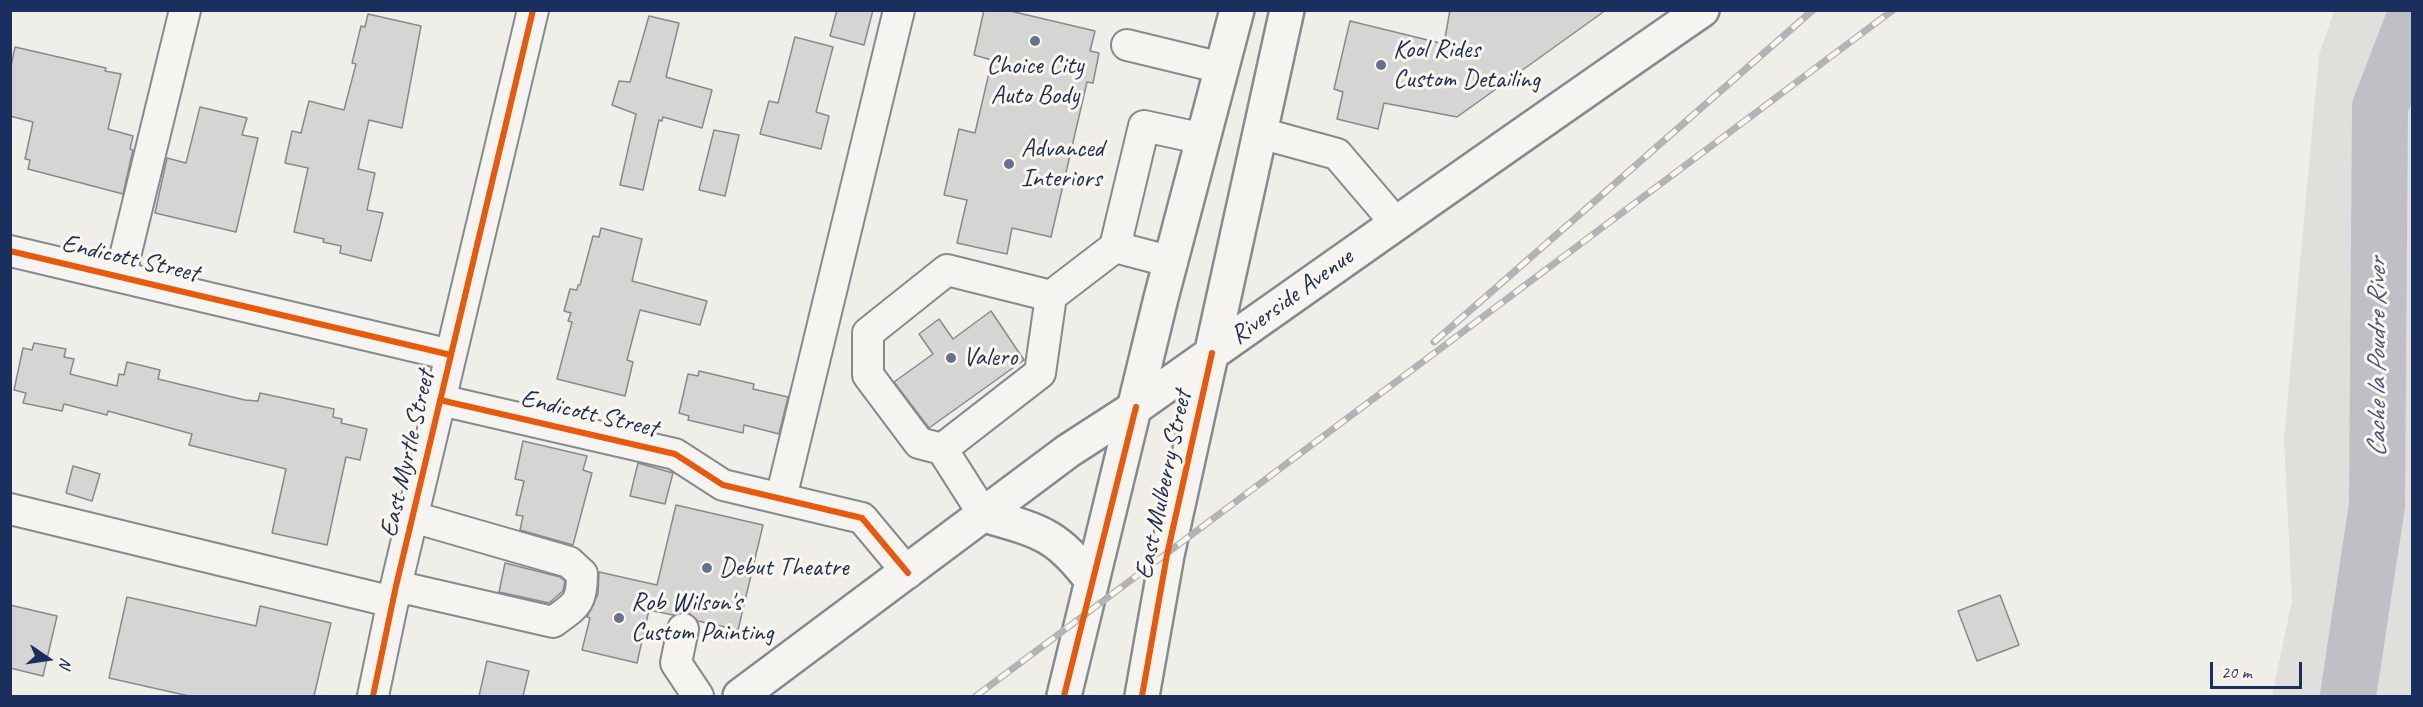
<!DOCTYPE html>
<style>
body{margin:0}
#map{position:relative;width:2423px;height:707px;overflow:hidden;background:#efeee9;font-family:Caveat,sans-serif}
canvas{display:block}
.frame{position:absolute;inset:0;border:12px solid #1b2f5e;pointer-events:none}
.north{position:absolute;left:18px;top:629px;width:60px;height:60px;-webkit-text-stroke:4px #fbf7ec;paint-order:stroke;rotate:103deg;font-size:16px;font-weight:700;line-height:24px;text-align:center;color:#1b2f5e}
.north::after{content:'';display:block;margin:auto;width:21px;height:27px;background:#1b2f5e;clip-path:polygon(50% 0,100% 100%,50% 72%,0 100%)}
.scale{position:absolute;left:2210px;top:662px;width:92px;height:27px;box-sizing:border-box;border:3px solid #1b2f5e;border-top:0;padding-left:8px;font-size:18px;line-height:21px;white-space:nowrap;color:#1b2f5e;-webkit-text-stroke:4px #fbf7ec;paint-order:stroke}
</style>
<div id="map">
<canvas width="2423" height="707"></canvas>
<div class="frame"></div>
<div class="north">N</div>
<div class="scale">20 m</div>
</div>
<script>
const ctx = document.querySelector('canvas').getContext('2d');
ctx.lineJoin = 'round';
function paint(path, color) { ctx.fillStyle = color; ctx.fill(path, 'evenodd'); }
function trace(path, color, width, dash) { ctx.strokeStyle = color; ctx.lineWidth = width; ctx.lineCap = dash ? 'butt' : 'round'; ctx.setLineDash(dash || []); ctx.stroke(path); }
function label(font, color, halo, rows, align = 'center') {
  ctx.font = font + ' Caveat,sans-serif'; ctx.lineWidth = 6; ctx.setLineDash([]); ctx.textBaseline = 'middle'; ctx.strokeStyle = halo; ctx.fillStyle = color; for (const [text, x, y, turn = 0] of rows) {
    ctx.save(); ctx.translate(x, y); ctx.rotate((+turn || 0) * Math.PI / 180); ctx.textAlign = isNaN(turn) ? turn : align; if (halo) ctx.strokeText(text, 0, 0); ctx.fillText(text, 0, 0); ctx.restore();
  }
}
const green = new Path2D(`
 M2334,11H2412V696H2272L2292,601L2284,439L2319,55Z`);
const river = new Path2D(`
 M2348,696L2377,505L2380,107L2412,24`);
const building = new Path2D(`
 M837,10H873L864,45L830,36Z
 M984,10H1006L1095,31L1090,51L1099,53L1093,83L1087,82L1051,237L1012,228L1007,254L957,243L967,200L944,195L959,129L975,133L992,60L974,55Z
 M1450,10H1606L1457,117L1384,103L1378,129L1337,119L1343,92L1334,89L1350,21L1444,44Z
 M368,14L421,26L402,128L369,120L358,169L375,173L367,210L383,213L371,261L340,253L341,246L323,242L324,239L294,232L308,168L285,163L292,131L301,133L309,101L344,110L356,64L352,63L361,26L365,27Z
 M649,16L679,23L666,77L712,90L702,128L663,117L662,121L659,120L643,190L620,185L636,114L612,105L619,81L630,82Z
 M795,37L833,47L816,112L829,116L821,149L760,134L769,101L778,103Z
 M15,47L106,68L105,71L121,74L108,129L133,136L130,149L133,150L123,194L28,169L30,160L25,159L33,122L10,116V71Z
 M200,107L247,118L242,135L258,138L236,232L155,213L167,158L186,163Z
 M714,130L739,135L725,196L699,190Z
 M601,228L642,239L632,281L707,301L700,325L640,310L627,360L633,362L625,396L557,379L572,322L568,321L571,313L564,311L570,289L577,290L578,285H580L593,236L599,237Z
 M991,311L1024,360L929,428L894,382L933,354L919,334L939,319L953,339Z
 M34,343L66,349L64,357L74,359L70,374L117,386L119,374L124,375L127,362L160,370L158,379L245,400L258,401L260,393L334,409L333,417L342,419L341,423L367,429L360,460L346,457L327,545L272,533L286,469L189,445L192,434L108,411L107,415L64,404L62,411L23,403L26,393L14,390L23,348L32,350Z
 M699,371L754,384L753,389L788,397L779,434L744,425L743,433L688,420L689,416L679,413L688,374L698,376Z
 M523,441L587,456L583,470L592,473L573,545L520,530L523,516L516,515L524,481L515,479Z
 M638,463L673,473L665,504L630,496Z
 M73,466L100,474L92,501L66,493Z
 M676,505L763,525L738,630L698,621L687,612L673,615L649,610L637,663L582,650L590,618L587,617L598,594L599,572L657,585Z
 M505,563L560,577L565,581L563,591L549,603L499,592Z
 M2000,595L2019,645L1977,661L1958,611Z
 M127,597L256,626L260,606L331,623L314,696H189L109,678Z
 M10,605L57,616L43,676L10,668Z
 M487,661L529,671L523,696H479Z`);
const minor = new Path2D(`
 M1127,45L1222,68
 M1260,133L1337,154L1395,222
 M1115,247L1172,262
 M10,251L451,355
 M120,277L185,10
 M440,400L675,454L723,485L862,518L908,573
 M942,449L1040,373L1051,296
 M781,498L899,10
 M10,509L393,602
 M984,515L942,449L919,443L868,375V333L947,270L1051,296L1115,247L1144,126L1204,139
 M396,586L553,622C576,605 582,604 582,574L569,562L413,517
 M683,629L676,663L698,696
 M373,696L396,586L533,10`);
const major = new Path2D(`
 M740,696L1068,451L1136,407`);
const highway = new Path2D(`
 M1136,407C1324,274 1512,141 1702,10
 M984,515C1040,531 1057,534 1092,581
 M1064,696L1161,298L1237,10
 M1142,696L1167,555L1287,10`);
const rail = new Path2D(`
 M1434,342L1813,10
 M976,696L1893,10`);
const cycleway = new Path2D(`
 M10,251L451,355
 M440,400L675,454L723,485L862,518L908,573
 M373,696L396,586L533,10
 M1064,696L1136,407
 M1142,696L1167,555L1212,353`);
const markers = [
 [1035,41,6,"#65728f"],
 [1381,65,6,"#65728f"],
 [1009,164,6,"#65728f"],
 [951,358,6,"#65728f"],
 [707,568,6,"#65728f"],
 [619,618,6,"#65728f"]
];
const poiNames = [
 ["Kool Rides",1393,50],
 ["Custom Detailing",1393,80],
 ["Choice City",1035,66,"center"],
 ["Auto Body",1035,96,"center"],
 ["Advanced",1021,149],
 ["Interiors",1021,179],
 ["Valero",963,358],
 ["Debut Theatre",719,568],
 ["Rob Wilson's",631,603],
 ["Custom Painting",631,633]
];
const streetNames = [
 ["Endicott Street",130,259,13],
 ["Riverside Avenue",1292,297,-36],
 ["Endicott Street",589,414,13],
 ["East Myrtle Street",408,454,-77],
 ["East Mulberry Street",1164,485,-78]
];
const waterNames = [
 ["Cache la Poudre River",2378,358,-90]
];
paint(green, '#dfdfdc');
trace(river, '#bec0c6', 56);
paint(building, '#d5d5d4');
trace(building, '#868a90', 1.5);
trace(minor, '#868a90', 34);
trace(major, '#868a90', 38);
trace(highway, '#868a90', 38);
trace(minor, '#f5f4f0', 30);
trace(major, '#f5f4f0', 33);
trace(highway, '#f5f4f0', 33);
trace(rail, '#b2b3b6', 7);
trace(rail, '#fbf7ec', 4.5, [14]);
trace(cycleway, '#e8590c', 6);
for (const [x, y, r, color] of markers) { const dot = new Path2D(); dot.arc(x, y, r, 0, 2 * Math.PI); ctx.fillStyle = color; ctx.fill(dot); trace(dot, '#fbf7ec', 2); }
label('26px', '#1b2f5e', '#fbf7ec', poiNames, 'left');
label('26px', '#1b2f5e', '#fbf7ec', streetNames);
label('italic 27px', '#465579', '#fbf7ec', waterNames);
</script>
